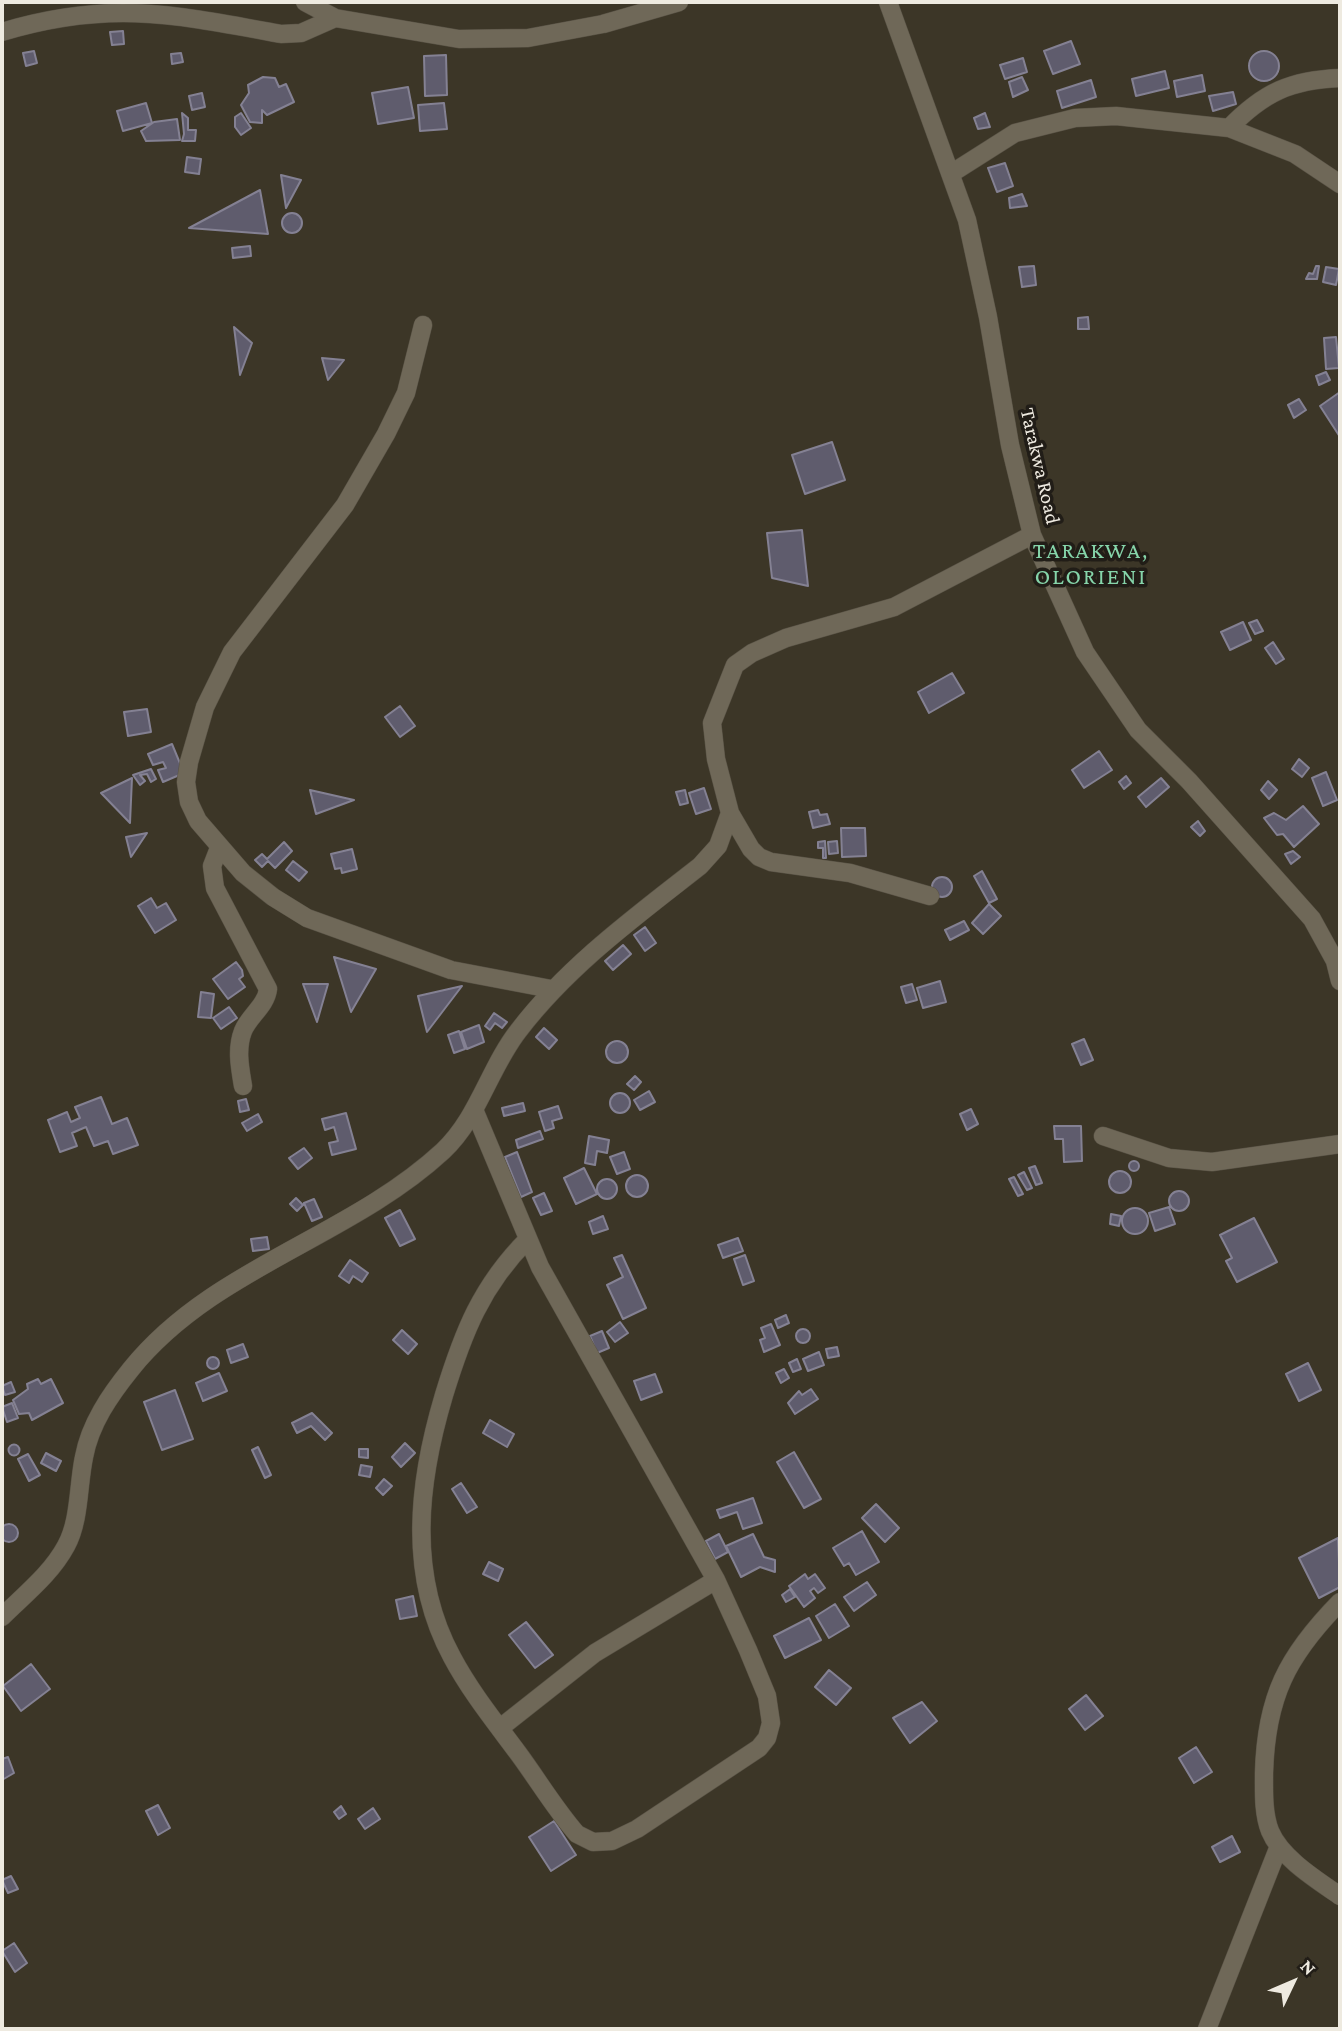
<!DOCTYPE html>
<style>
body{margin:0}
#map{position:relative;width:1342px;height:2031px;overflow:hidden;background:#3c3627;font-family:"Crimson Pro",serif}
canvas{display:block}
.frame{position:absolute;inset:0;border:4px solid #eeeae0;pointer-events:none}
.north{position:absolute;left:1258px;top:1947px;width:70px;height:70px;-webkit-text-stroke:5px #211d17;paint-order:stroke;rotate:46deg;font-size:19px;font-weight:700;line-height:28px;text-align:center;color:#eeeae0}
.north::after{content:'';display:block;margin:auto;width:24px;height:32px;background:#eeeae0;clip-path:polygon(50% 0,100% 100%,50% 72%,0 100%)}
</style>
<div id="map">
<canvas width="1342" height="2031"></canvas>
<div class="frame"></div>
<div class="north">N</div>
</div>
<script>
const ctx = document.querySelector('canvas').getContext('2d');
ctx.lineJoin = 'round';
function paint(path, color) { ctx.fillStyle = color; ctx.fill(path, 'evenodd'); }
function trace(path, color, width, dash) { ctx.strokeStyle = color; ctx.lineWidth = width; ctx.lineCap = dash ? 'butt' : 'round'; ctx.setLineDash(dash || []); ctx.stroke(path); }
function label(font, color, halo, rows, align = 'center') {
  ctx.font = font + ' "Crimson Pro",serif'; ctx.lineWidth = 7; ctx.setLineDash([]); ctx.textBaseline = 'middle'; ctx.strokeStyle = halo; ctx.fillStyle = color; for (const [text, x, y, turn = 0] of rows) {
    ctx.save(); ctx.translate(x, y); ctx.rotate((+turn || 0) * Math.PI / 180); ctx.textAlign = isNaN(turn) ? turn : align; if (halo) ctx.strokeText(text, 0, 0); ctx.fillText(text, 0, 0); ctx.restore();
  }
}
const building = new Path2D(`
 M123,31L124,44L112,45L110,32Z
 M1071,41L1080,64L1053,74L1044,51Z
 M1249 66a15 15 0 1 1 30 0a15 15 0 1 1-30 0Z
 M34,51L37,63L26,66L23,53Z
 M181,53L183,62L172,64L171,54Z
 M446,55L447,95L425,96L424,56Z
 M1023,58L1027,72L1005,79L1000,65Z
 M1165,71L1169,88L1136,96L1132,79Z
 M1202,75L1205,91L1177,97L1174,81Z
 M263,77L275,78L279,87L286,84L294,102L267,115L262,110V123L250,122L241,105L249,93L248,85Z
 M1022,77L1028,90L1013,97L1009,82Z
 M1091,80L1096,97L1062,108L1057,91Z
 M408,87L414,118L378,124L372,93Z
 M1233,92L1236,104L1213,111L1209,96Z
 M202,93L205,107L192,110L189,96Z
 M146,103L152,123L123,131L117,111Z
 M444,103L447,129L420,131L418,105Z
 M182,113L188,118V130H196L195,141H182L184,134Z
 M241,113L251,128L241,135L235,127V117Z
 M985,113L990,127L978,129L974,118Z
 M177,119L180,140L146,141L141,131L154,122Z
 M187,157L201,159L199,174L185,172Z
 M1005,163L1013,186L997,192L988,168Z
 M281,175L301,180L286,208Z
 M260,190L268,234L189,228Z
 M1022,194L1027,206L1010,208L1009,198Z
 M282 223a10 10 0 1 1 20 0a10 10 0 1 1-20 0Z
 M250,246L251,256L233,258L232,248Z
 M1034,266L1036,285L1022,287L1019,267Z
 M1316,266H1319L1317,279H1306L1309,273L1313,274Z
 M1326,267L1339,269L1336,285L1323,282Z
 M1088,317L1089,329H1078V318Z
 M234,327L252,343L240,375Z
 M1336,337L1339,368L1326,369L1324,338Z
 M322,358L344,360L328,380Z
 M1326,372L1330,380L1319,385L1316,376Z
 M1340,392V437L1320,406Z
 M1299,399L1306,410L1294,418L1288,405Z
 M832,442L845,480L805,494L792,455Z
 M802,530L808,586L772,578L767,533Z
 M1257,620L1263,631L1255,634L1249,623Z
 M1243,622L1251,640L1230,650L1221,632Z
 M1273,642L1284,659L1276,664L1265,648Z
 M952,673L964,693L929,713L918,692Z
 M400,706L415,726L400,737L385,717Z
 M147,709L151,732L128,736L124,712Z
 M172,744L184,773L163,782L158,770L166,768L163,762L153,765L148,754Z
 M1099,751L1112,770L1084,788L1072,770Z
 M1299,759L1309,768L1302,777L1292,769Z
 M151,769L156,779L151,782L147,774L140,775L145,781L140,785L133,775Z
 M1326,772L1337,800L1323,806L1312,778Z
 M1126,776L1131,783L1124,789L1119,782Z
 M132,778L130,823L101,793Z
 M1161,778L1169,787L1146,807L1138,797Z
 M1268,781L1277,790L1269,799L1261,790Z
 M704,788L711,809L696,814L689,793Z
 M310,790L354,800L316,814Z
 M685,790L688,803L680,805L676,792Z
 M1303,806L1319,824L1294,847L1283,834L1277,835L1264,818L1274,813L1286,820Z
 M818,810L820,815L827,814L830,824L813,828L809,812Z
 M1198,821L1205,831L1200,836L1191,827Z
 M841,828H865L866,856L842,857Z
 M147,833L131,857L126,837Z
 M825,841L826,858H823V848H818V842Z
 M837,841L838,853L829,854L828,842Z
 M284,842L292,851L275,868L268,861L262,867L255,860L262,854L267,859Z
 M352,849L357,869L342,873L341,868L335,869L331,854Z
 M1293,851L1300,857L1291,864L1285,854Z
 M293,861L307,872L299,881L286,870Z
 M982,871L997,899L989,903L974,876Z
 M932 887a10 10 0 1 1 20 0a10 10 0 1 1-20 0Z
 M151,898L157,908L166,903L176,920L155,933L138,906Z
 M989,904L1001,916L983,934L972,923Z
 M964,921L969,930L950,940L945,930Z
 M645,927L656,943L645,951L634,935Z
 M623,945L631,954L613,970L605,961Z
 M334,957L376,969L351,1012Z
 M236,962L242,970L243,976L239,979L245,987L228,999L213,979Z
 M940,981L946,1002L923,1008L917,988Z
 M303,984H328L317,1022Z
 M912,984L917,1000L906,1003L901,987Z
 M462,986L427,1032L418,996Z
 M201,992L214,994L211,1018L198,1017Z
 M229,1007L237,1018L221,1029L213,1018Z
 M494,1013L507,1022L502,1028L495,1023L490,1030L485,1026Z
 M479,1025L484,1042L467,1049L461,1032Z
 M544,1028L557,1040L549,1049L536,1037Z
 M459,1031L465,1049L454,1053L448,1035Z
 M1084,1039L1093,1060L1081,1065L1072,1044Z
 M606 1052a11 11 0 1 1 22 0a11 11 0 1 1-22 0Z
 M635,1076L641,1082L634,1090L627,1084Z
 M649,1091L655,1102L640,1110L634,1100Z
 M610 1103a10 10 0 1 1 20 0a10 10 0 1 1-20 0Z
 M101,1097L112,1124L127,1118L138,1145L113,1154L108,1141L94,1146L86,1127L72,1133L77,1146L60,1152L48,1120L67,1112L71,1122L80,1118L75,1107Z
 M246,1099L249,1110L240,1112L238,1101Z
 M523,1103L525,1111L504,1116L502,1108Z
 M558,1106L562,1118L552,1121L554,1128L545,1131L539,1112Z
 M971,1109L978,1124L967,1130L960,1114Z
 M346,1113L356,1149L332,1155L329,1143L338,1141L334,1127L325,1130L322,1119Z
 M258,1114L262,1122L247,1131L242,1123Z
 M1054,1126H1081L1082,1161L1064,1162L1063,1139H1055Z
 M540,1131L543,1139L518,1148L516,1140Z
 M589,1136L609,1140L607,1153L597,1151L595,1165L585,1163Z
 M304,1148L312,1158L298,1169L289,1158Z
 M517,1152L532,1192L521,1197L505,1157Z
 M624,1152L630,1169L617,1174L610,1157Z
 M1129 1166a5 5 0 1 1 10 0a5 5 0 1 1-10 0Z
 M1035,1166L1042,1183L1036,1185L1029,1168Z
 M584,1168L597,1194L576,1204L564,1178Z
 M1109 1182a11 11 0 1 1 22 0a11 11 0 1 1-22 0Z
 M1024,1172L1032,1188L1027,1190L1018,1175Z
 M626 1186a11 11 0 1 1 22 0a11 11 0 1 1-22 0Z
 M1014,1177L1023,1194L1018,1196L1009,1179Z
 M597 1189a10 10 0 1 1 20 0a10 10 0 1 1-20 0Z
 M1169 1201a10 10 0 1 1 20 0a10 10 0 1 1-20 0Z
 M544,1193L552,1211L541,1215L533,1198Z
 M296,1198L303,1205L297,1211L290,1204Z
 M314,1199L322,1217L312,1221L304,1203Z
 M1169,1207L1175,1224L1155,1231L1149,1213Z
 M1122 1221a13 13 0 1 1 26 0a13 13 0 1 1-26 0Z
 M400,1210L415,1239L400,1246L385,1218Z
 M1111,1214L1121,1216L1119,1226L1110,1224Z
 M603,1216L608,1229L593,1234L589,1222Z
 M1254,1218L1277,1262L1237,1282L1226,1261L1232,1258L1220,1235Z
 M267,1237L269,1249L253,1251L251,1239Z
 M738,1238L743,1251L723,1258L718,1245Z
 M622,1255L646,1308L623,1319L607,1285L623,1277L614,1258Z
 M745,1255L754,1281L743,1285L734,1259Z
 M350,1260L368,1273L362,1282L353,1276L349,1283L339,1276Z
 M786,1315L789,1323L778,1328L775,1320Z
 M620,1322L628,1333L615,1342L607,1332Z
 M771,1324L780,1345L764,1352L760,1340L765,1338L761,1328Z
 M796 1336a7 7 0 1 1 14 0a7 7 0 1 1-14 0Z
 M402,1330L417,1344L408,1354L393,1340Z
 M602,1331L609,1348L597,1353L590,1336Z
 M243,1344L248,1357L231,1363L227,1350Z
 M837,1347L839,1356L828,1358L826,1349Z
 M819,1352L824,1365L808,1371L803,1359Z
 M207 1363a6 6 0 1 1 12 0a6 6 0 1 1-12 0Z
 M797,1359L801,1369L793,1372L789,1363Z
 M1308,1363L1321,1390L1299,1401L1286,1374Z
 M784,1369L789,1378L781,1383L776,1373Z
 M219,1373L227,1391L203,1401L196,1383Z
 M655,1374L662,1392L641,1400L634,1381Z
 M38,1379L41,1384L51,1379L63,1403L32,1420L29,1413L19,1414L13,1400L28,1389L27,1384Z
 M11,1382L15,1392L5,1395L2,1386Z
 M811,1389L818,1399L795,1414L788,1403L799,1391L802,1395Z
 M175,1390L193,1439L162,1450L144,1402Z
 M12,1403L18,1418L7,1422L2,1407Z
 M312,1413L332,1433L325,1440L311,1426L297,1433L292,1423Z
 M490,1420L514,1434L507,1447L483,1433Z
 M405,1443L415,1453L401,1467L392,1457Z
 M8.5 1450a5.5 5.5 0 1 1 11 0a5.5 5.5 0 1 1-11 0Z
 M258,1447L271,1475L265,1478L252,1450Z
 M359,1449H368V1458L359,1457Z
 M794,1452L821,1499L804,1508L777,1462Z
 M46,1453L61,1461L56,1471L41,1463Z
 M28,1454L40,1475L29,1481L18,1459Z
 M361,1465L372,1467L370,1477L359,1475Z
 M384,1479L392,1486L383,1495L376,1488Z
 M461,1483L477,1507L467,1513L452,1489Z
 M753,1498L762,1523L743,1529L737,1512L720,1518L717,1510Z
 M876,1504L899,1528L885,1542L862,1518Z
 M0 1533a9 9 0 1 1 18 0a9 9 0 1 1-18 0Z
 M862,1531L879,1562L856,1575L849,1563L844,1566L833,1548Z
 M719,1534L728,1552L715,1559L706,1541Z
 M753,1534L764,1557L775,1560V1572L760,1567L741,1577L726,1546Z
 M1338,1538L1340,1587L1319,1598L1299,1558Z
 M489,1562L503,1569L498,1581L483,1574Z
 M805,1574L808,1579L815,1574L825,1588L818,1593L814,1588L810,1591L815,1598L804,1607L789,1586Z
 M867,1582L876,1595L854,1611L844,1597Z
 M790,1589L795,1597L786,1602L782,1595Z
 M413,1596L417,1616L400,1619L396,1600Z
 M835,1604L849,1626L829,1638L816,1616Z
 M809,1618L821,1640L785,1658L774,1636Z
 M526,1622L553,1655L535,1668L509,1635Z
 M31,1664L50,1689L21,1711L3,1686Z
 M829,1670L851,1688L836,1705L815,1687Z
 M1086,1695L1103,1716L1085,1730L1069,1709Z
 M922,1702L937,1721L910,1743L893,1718Z
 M1196,1747L1212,1772L1194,1783L1179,1758Z
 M8,1757L14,1773L2,1780V1759Z
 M158,1805L170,1828L158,1835L146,1811Z
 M341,1806L346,1814L339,1819L334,1812Z
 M373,1808L380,1819L365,1829L358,1819Z
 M554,1821L576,1855L551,1871L529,1837Z
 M1232,1836L1240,1852L1220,1862L1212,1847Z
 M11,1876L18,1889L8,1893L2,1880Z
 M14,1943L27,1963L15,1972L2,1951Z`);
const street = new Path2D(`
 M305,2L335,18L459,39L528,38L603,24L679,2
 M888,2L967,220L988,317L1010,445L1032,535L1085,652L1138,730L1189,781L1312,919L1335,961L1340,981
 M2,32C108,0 173,14 281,34L301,33L335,18
 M1229,128C1264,92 1291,80 1340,78
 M952,173L1015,133L1075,118L1116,116L1229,128L1295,154L1340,184
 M423,325L406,393L386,434L345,505L232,652L205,707L189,762L186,782L189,802L198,821L243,873L273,897L307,918L451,970L551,989
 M730,813L751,849L759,857L771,862L850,873L930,896
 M219,848L212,866L215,888L268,989C266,1006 249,1016 243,1031C236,1049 240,1068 243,1086
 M475,1112L540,1267L716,1580L748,1650L767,1696L771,1723L767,1738L759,1748L637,1829L612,1841L593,1842L577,1834C555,1809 538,1780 518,1753C495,1722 470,1691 452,1657C407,1574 418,1482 444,1395C463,1333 481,1286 528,1239
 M1103,1136L1169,1158L1212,1162L1340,1144
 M1340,1602C1287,1656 1266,1697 1264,1773C1264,1792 1263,1813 1270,1831C1281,1858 1317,1880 1340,1896
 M2,1617C24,1595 51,1574 66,1546C80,1521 78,1485 84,1457C90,1424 110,1395 131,1369C212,1268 349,1238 443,1151C479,1117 489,1068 519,1030C569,965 635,917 700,866L718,846L730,813L716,759L712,723L735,665L752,653L786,638L894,607L1032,535
 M500,1728L595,1653L716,1580
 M1207,2029L1279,1846`);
const streetNames = [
 ["Tarakwa Road",1040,466,77]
];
const neighbourhoodNames = [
 ["TARAKWA,",1091,551],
 ["OLORIENI",1091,577]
];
paint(building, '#5f5c6d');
trace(building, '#848193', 2);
trace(street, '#585245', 19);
trace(street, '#6f6858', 18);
label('21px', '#eeeae0', '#211d17', streetNames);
ctx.letterSpacing = '2px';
label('23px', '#86d5aa', '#211d17', neighbourhoodNames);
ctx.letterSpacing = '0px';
</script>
